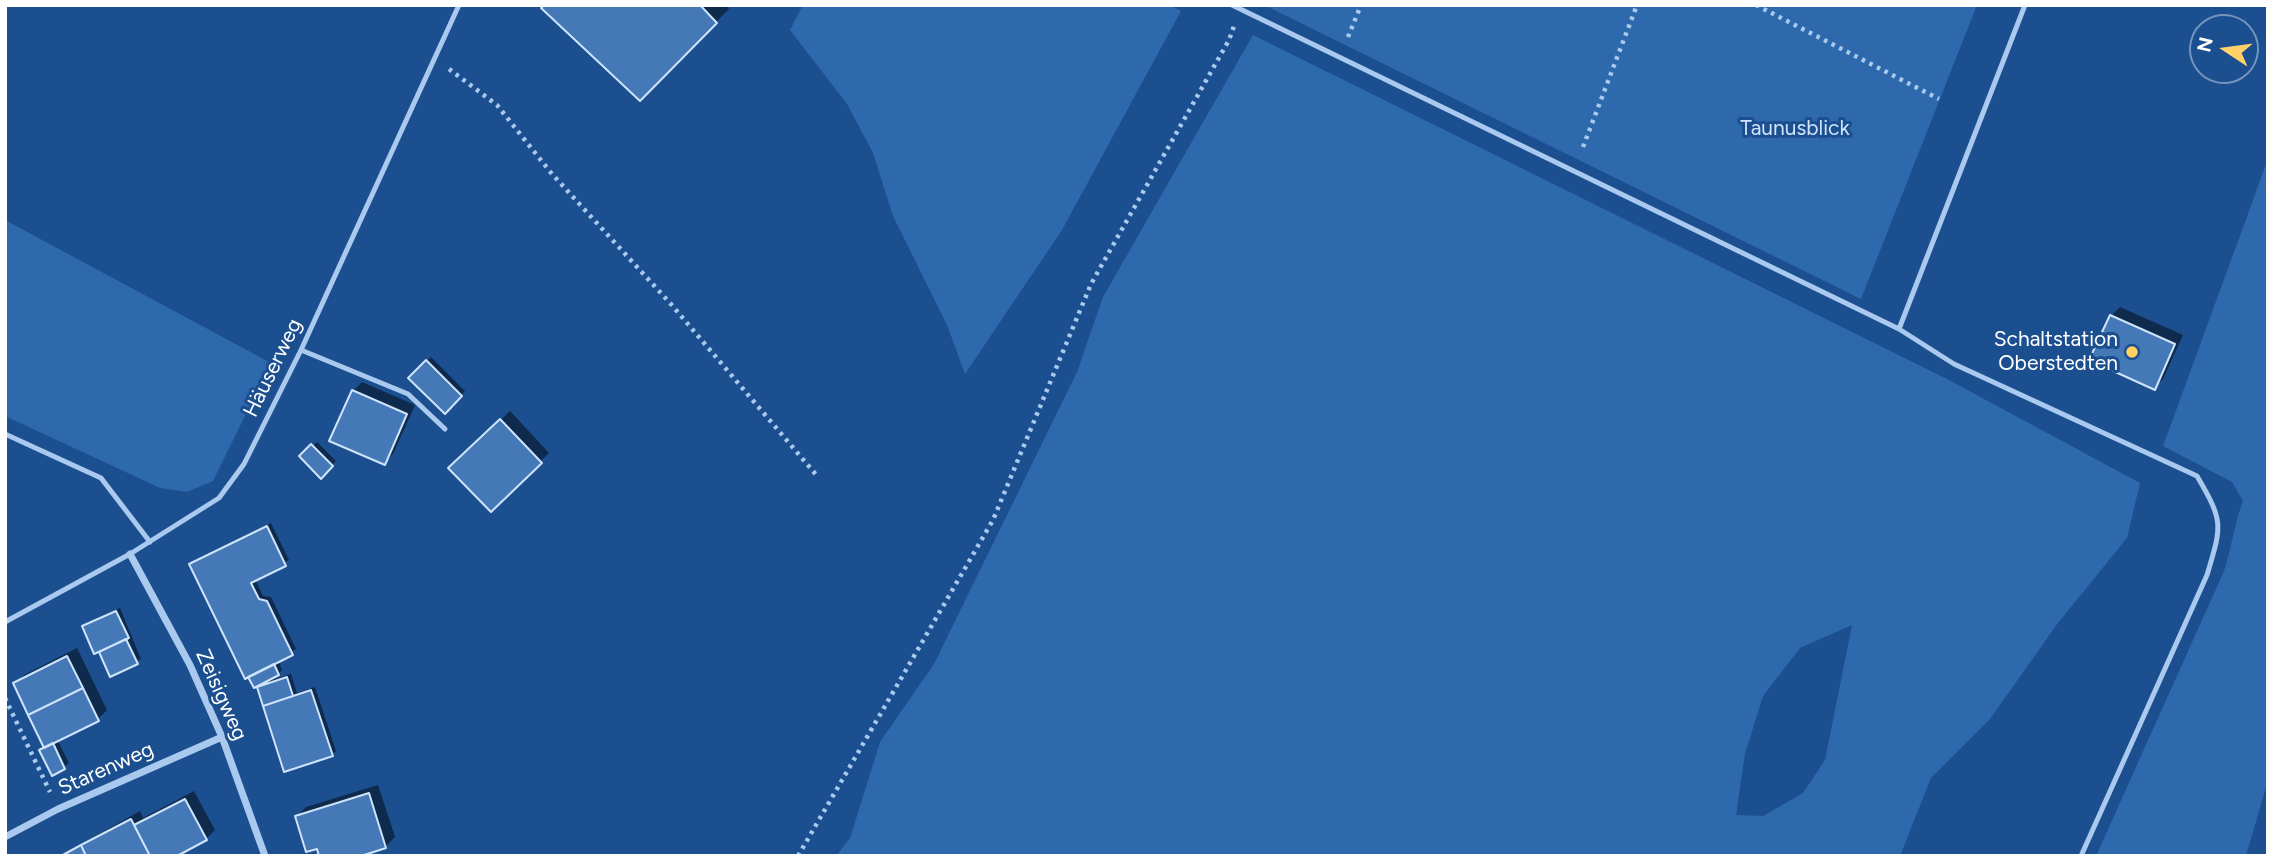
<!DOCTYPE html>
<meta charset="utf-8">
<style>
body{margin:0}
#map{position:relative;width:2273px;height:861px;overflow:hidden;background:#1b4f8f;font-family:Figtree,sans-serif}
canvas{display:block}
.frame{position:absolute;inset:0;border:7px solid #fff;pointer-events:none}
.north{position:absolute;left:2189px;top:14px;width:70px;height:70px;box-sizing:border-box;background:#1b4f8f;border:2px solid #7695bc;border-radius:50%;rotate:283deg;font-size:19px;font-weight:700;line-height:28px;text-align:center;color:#fff}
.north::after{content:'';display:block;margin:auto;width:24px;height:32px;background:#ffd166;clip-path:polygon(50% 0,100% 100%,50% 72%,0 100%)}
</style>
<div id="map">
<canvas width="2273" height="861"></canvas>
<div class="frame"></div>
<div class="north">N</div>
</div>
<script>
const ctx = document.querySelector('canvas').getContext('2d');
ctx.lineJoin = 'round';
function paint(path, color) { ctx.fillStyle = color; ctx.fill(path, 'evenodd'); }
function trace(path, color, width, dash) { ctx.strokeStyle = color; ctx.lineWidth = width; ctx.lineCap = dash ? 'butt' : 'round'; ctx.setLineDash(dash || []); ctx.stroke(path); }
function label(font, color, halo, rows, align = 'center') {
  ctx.font = font + ' Figtree,sans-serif'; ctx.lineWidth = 6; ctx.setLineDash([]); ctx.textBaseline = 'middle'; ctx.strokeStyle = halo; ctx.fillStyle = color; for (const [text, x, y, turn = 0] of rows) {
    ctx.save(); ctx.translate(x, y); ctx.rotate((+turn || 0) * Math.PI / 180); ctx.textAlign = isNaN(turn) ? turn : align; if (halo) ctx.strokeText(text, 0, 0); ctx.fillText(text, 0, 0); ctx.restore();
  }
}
const green = new Path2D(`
 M803,5H1169L1181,11L1062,230L965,374L947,325L893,216L873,153L847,104L790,30Z
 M1264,5H1977L1861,299Z
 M1253,35L1947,379L2140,483L2127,538L2058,623L1990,719L1931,778L1900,856H836L850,838L880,742L934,664L1077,372L1103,297ZM1852,625L1825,760L1803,793L1763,816L1736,815L1745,754L1763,696L1800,648Z
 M2268,159V780L2246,856H2096L2224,571C2232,547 2234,524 2243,501L2232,482L2163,446Z
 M5,220L271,363L213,481L187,492L160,488L5,416Z`);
const shadow = new Path2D(`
 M547,5H726L729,9L640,99Z
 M2120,307L2183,335L2163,379L2154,388L2111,316Z
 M431,357L465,391L445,411L411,378Z
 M362,382L415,405L393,454L384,463L353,391Z
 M510,411L549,453L491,510L451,468Z
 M317,442L336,461L321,476L302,456Z
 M271,523L289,560L255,579L263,596L271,597L296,649L278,660L282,670L278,674L191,565Z
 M120,608L141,659L111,675L84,626Z
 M77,648L107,710L98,719L57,739L69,763L53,774L45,746L15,684L24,675Z
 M291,674L297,693L315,687L336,751L332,755L259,688L264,682Z
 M378,785L395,837L386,846L363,856H321L297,816L306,807Z
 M194,791L215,830L206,839L173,856H60L140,811L143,818Z`);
const building = new Path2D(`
 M544,5H700L717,23L640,101L541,8Z
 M2110,315L2175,344L2155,390L2089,360Z
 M426,360L462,396L445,414L408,378Z
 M352,390L407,414L385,465L329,441Z
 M500,419L542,463L491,512L448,468Z
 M311,444L333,466L321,479L299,456Z
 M267,526L286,566L251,583L259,599L267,601L293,655L245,679L189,564Z
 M116,611L129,638L94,654L82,626Z
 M126,639L138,664L110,677L99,652Z
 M67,656L83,688L28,715L13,683Z
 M274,664L279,675L254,688L248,677Z
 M287,677L293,696L263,706L257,687Z
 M83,688L99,721L44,748L28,715Z
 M311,690L333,756L284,772L263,706Z
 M53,743L65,769L52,776L39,750Z
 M369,793L386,848L361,856H319L317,849L306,852L295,816Z
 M185,799L207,840L177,856H150L134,825Z
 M131,819L150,856H86L81,845Z
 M81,845L86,856H61Z`);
const path = new Path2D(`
 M1756,5L1939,99
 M1348,37L1361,5
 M449,69L497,105L552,174L670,303L818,477
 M1583,147L1637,5
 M5,698L50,792
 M798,856L993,520L1091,284L1229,40L1234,26`);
const service = new Path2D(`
 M1232,5L1899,329L2025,5
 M1899,329L1954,364L2197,476C2224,522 2222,525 2207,575L2081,856
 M301,350L408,394L445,429
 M5,434L101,478L150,542
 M5,622L130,554L219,498L244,464L301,350L459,5`);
const minor = new Path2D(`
 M130,554L190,665L222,737L265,856
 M5,837L58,809L222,737`);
const markers = [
 [2132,352,7,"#ffd166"]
];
const parkNames = [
 ["Taunusblick",1795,129]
];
const poiNames = [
 ["Schaltstation",2118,340],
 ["Oberstedten",2118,364]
];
const streetNames = [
 ["Häuserweg",273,368,-64],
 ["Zeisigweg",221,695,66],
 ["Starenweg",106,769,-24]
];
paint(green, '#2e69ad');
paint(shadow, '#0007');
paint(building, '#4478b7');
trace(building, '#cfe3fa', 2);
trace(path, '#a9c9ee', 4.5, [3.5, 5]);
trace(service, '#a9c9ee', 5);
trace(minor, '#a9c9ee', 7);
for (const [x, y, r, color] of markers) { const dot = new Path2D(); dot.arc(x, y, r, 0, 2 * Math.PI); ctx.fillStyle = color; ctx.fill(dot); trace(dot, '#1b4f8f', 2.5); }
label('21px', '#cfe3fa', '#1b4f8f', parkNames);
label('21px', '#fff', '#1b4f8f', poiNames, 'right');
label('21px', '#fff', '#1b4f8f', streetNames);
</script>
